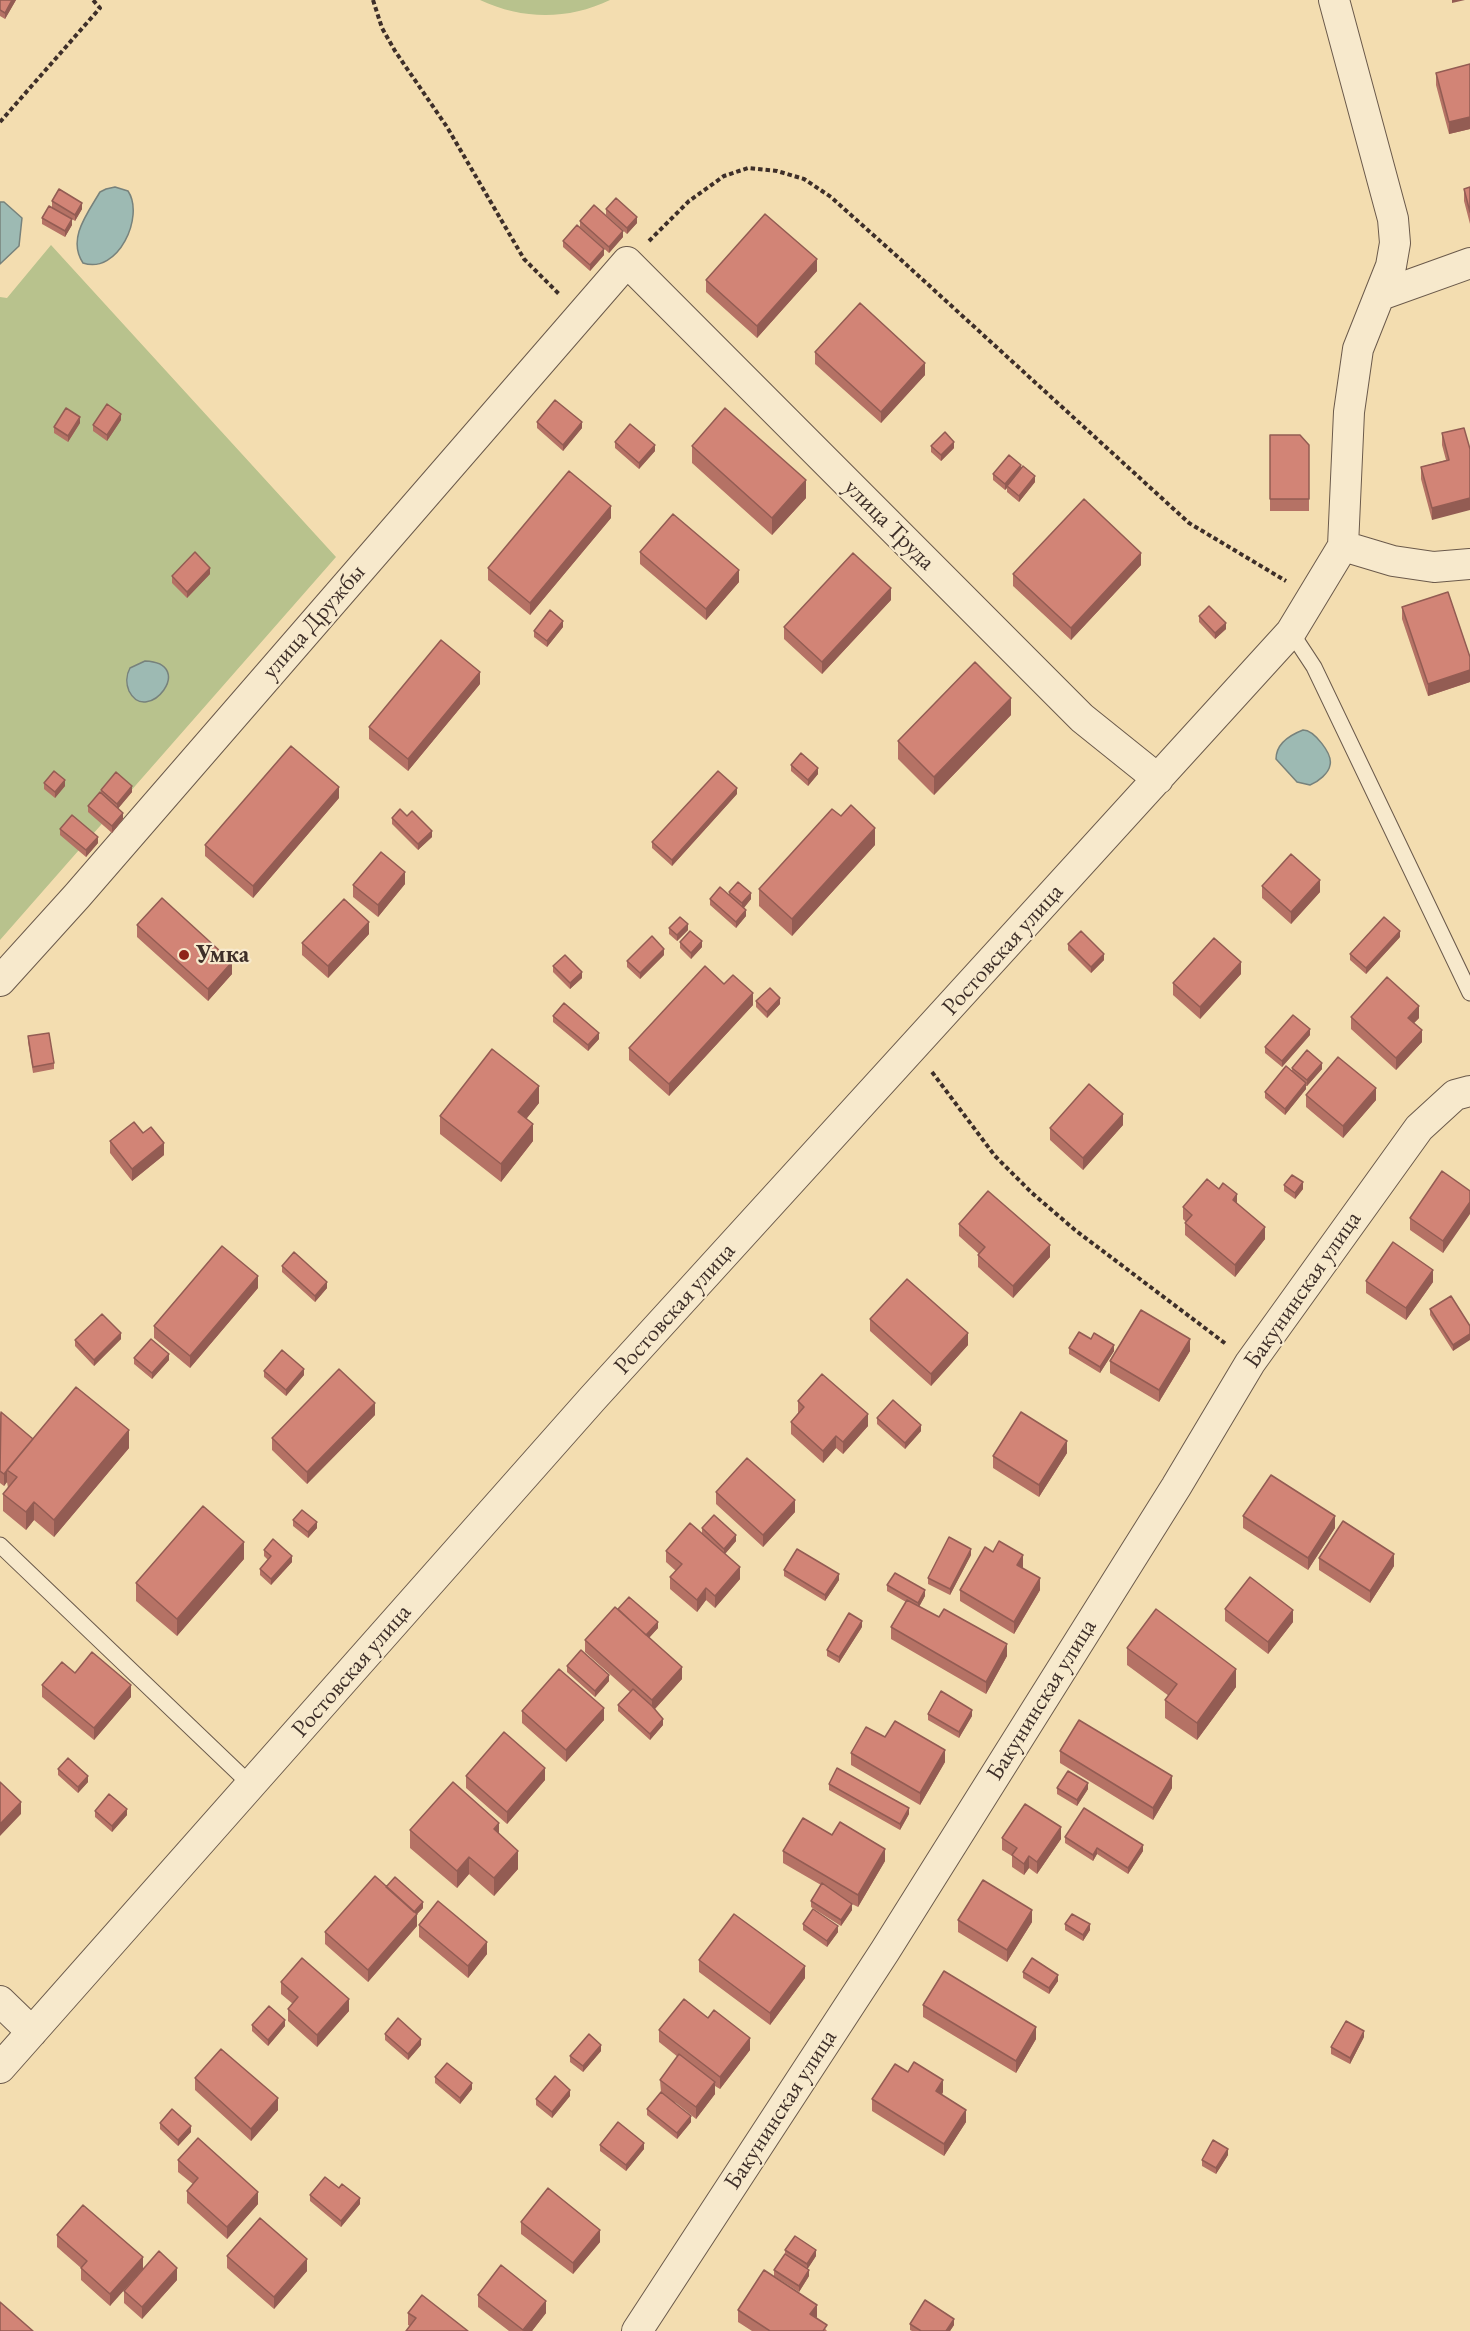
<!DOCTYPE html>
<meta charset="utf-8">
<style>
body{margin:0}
canvas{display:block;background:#f3ddb0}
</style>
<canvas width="1470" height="2331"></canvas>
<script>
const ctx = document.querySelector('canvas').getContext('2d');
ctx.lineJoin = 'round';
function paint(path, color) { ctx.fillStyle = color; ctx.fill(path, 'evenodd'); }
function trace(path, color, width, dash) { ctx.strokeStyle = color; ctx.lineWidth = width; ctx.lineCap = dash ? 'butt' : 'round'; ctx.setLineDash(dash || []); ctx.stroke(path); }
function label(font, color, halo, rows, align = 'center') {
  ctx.font = font + ' "EB Garamond",serif'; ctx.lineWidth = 4.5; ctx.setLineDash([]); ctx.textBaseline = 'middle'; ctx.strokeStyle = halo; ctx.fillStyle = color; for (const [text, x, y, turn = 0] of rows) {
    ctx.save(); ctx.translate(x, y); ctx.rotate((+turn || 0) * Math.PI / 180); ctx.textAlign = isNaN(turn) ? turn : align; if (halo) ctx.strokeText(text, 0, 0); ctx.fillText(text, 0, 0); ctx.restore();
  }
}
const green = new Path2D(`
 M480,0H610C568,20 523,20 480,0Z
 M51,245L336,557L0,940V297L7,298Z`);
const water = new Path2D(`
 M115,187L128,191C145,216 118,275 83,263C67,239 87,214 100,192L106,189Z
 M0,202H4L22,218L19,246L0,264Z
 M145,661C198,663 147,727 129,691C126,684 126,675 130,668Z
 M1303,730C1314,730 1333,754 1330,765C1329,773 1318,782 1310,785L1297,782L1276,759C1276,744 1290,735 1303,730Z`);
const path = new Path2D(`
 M373,0L382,28L395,51L447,127L524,259L559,294
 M0,122L100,8L93,0
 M649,241L689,201L724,176L748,168L777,171L804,179L831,197L899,258L1189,523L1286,581
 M932,1072L995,1156L1032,1193L1075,1230L1226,1344`);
const lane = new Path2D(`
 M1291,632L1314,667L1470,993
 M0,1545L251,1785`);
const street = new Path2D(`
 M1381,295L1470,263
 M1343,546L1393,561L1434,567L1470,564
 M0,981L77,896L627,262L1082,718L1158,779
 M0,2001L32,2032
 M0,2068L593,1398L1291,632L1343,546L1349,412L1358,349L1391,266L1395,243L1393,219L1334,0
 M637,2331L885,1951L1176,1487L1250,1363L1419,1128L1455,1095L1470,1091`);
const wall = new Path2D(`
 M0,0H16L5,19L0,16Z
 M1470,64V129L1449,134L1436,85V73Z
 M1470,187V224L1464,201V189Z
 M52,201L82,209L75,221L72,219V225L65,237L42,224V218L52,207Z
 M606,209L637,223L627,234L606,215Z
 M580,221L623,237L609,253L580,227Z
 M563,241L604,255L590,271L563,247Z
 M817,271L757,338L706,292V280Z
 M815,352L925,375L881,423L815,364Z
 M121,420L107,441L93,431V425Z
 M537,422L582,428L563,451L537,428Z
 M80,423L68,442L54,433V427Z
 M1442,433L1470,449L1432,520L1421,479V467L1446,460L1442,445Z
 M1270,435L1309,445V511H1270Z
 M615,442L655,451L639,469L615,448Z
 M692,446L806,498L772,535L692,463Z
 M931,446L954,448L941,461L931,452Z
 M1021,468L1035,482L1019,502L1007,492V488L1005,490L993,480V474Z
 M611,518L530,615L488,580V568Z
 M640,552L739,582L706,620L640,564Z
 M1141,565L1071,640L1013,586V574Z
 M210,574L187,598L172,583V576Z
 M891,600L822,674L784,639V627Z
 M1402,607L1470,657V682L1428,696L1402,619Z
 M1199,616L1226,629L1215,639L1199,622Z
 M563,627L547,647L534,637V631Z
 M480,684L408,771L369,739V727Z
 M1011,715L934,795L898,759V741Z
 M791,765L818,774L808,786L791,771Z
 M44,783L65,786L55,798L44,789Z
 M101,790L132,792L118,808L123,819L112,833L88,812V806L101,793Z
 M737,794L672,866L652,848V842Z
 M339,798L253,898L205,856V845Z
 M407,816L432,837L418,850L392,824V818Z
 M60,829L98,843L86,857L60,835Z
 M875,845L792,936L759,906V889Z
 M405,884L378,917L353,897V885Z
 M1262,886L1320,892L1291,924L1262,898Z
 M729,892L751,899L744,908L746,916L736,928L710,905V899L729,894Z
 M137,925L232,974L208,1001L137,937Z
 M669,928L688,930L677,941L669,934Z
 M369,934L328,978L302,955V943Z
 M1400,937L1366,974L1350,960V954Z
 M680,942L702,947L691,959L680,948Z
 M1068,944L1104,960L1091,973L1068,950Z
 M664,955L640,979L627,967V961Z
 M553,966L582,978L570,989L553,972Z
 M1241,974L1200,1019L1173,995V983Z
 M724,984L753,1005L669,1096L629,1060V1048Z
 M756,1001L780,1004L767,1018L756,1007Z
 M553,1016L599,1039L588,1051L553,1022Z
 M1351,1017L1419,1018L1414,1023L1422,1042L1396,1070L1351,1029Z
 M1310,1035L1282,1067L1265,1053V1047Z
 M28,1036L54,1063V1069L33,1073L28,1042Z
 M1292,1068L1322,1069L1307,1086H1306V1089L1285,1115L1265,1098V1092L1292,1071Z
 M1306,1095L1376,1100L1343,1138L1306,1107Z
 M539,1103L527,1118L533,1141L501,1182L440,1134V1116Z
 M1123,1125L1083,1170L1050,1140V1128Z
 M143,1133L164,1155L132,1181L110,1153V1141Z
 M1284,1185L1303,1189L1295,1199L1284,1191Z
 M1470,1191L1443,1253L1410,1230V1218Z
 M1237,1204L1265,1239L1235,1277L1185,1235V1223L1186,1222L1183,1219V1207Z
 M959,1224L1050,1257L1013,1298L978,1267V1255L979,1254L959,1236Z
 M282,1266L327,1288L315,1302L282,1272Z
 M1366,1281L1433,1282L1406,1320L1366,1293Z
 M258,1288L190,1368L154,1338V1326Z
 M1430,1309L1470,1326L1453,1351L1430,1315Z
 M870,1319L968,1345L931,1386L870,1331Z
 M121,1339L94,1366L75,1346V1340Z
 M1091,1339L1114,1351L1100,1373L1069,1354V1348Z
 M1190,1351L1159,1402L1110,1373V1361Z
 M134,1358L169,1360L152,1379L134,1364Z
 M264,1371L304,1375L286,1396L264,1377Z
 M798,1401L868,1426L843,1454L836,1448L823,1463L791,1434V1422L798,1413Z
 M0,1413L33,1439L129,1448L54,1537L34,1520L26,1530L3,1511V1494L8,1488L7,1482L4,1486L0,1483Z
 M375,1415L307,1484L272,1450V1438Z
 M877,1418L921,1431L905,1449L877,1424Z
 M1067,1453L1039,1497L993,1468V1456Z
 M716,1492L795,1512L763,1547L716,1504Z
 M1243,1516L1335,1528L1308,1570L1243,1528Z
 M293,1520L317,1528L308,1538L293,1526Z
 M702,1528L736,1541L725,1554L740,1579L715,1608L706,1600L697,1612L670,1589V1577L676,1571L666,1562V1551L702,1534Z
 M264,1550L292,1562L271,1585L260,1575V1569L268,1560L264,1556Z
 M993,1552L1023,1567L1022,1568L1040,1590L1014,1634L960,1601V1590Z
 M971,1555L950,1595L928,1584V1578Z
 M1319,1558L1394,1566L1370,1603L1319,1570Z
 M244,1559L177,1636L136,1601V1583Z
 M784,1570L839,1580L825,1601L784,1576Z
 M887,1585L925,1596L919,1606L1007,1656L986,1694L891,1639V1627L906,1602L887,1591Z
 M1225,1609L1293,1622L1268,1654L1225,1621Z
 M618,1610L658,1628L649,1638L682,1679L655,1709L663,1725L650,1740L618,1711V1705L630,1692L585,1652V1640Z
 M862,1627L839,1663L827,1656V1650Z
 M1127,1648L1236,1687L1197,1740L1165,1718V1700L1169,1696L1127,1665Z
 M567,1666L609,1681L595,1697L567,1672Z
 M75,1673L131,1697L94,1740L42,1697V1685Z
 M522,1711L604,1720L566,1762L522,1723Z
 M928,1714L972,1716L959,1738L928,1720Z
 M885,1737L945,1762L920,1805L851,1765V1753Z
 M1060,1751L1172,1788L1153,1820L1060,1763Z
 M58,1769L88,1782L78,1793L58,1775Z
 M466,1776L545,1780L507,1824L466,1788Z
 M829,1784L909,1814L900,1830L829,1790Z
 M1057,1788L1088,1789L1077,1806L1057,1794Z
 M95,1811L127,1815L112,1832L95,1817Z
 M410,1830L499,1835L518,1869L494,1896L469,1874L457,1888L410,1848Z
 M832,1835L885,1861L858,1907L852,1904V1910L841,1926L811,1907V1901L821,1885L783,1863V1851Z
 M1065,1837L1143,1851L1128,1874L1097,1854L1093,1861L1065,1843Z
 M1002,1838L1061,1839L1037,1874L1029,1868L1024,1875L1012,1867V1856L1002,1850Z
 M386,1887L423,1908L417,1914V1926L368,1982L325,1944V1932Z
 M958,1920L1032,1922L1007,1962L958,1932Z
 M803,1924L838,1932L827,1947L803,1930Z
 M1065,1924L1090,1930L1083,1941L1065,1930Z
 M419,1925L487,1954L468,1978L419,1937Z
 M699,1960L805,1978L770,2025L699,1972Z
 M1023,1972L1058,1981L1049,1994L1023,1978Z
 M281,1982L349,2011L317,2047L288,2021V2009L293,2004L281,1994Z
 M923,2005L1036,2039L1016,2073L923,2017Z
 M252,2025L285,2026L268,2046L252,2031Z
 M659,2030L750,2050L720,2089L715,2086V2094L696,2119L675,2102L691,2122L677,2139L647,2115V2109L661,2092L660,2080L678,2057L659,2042Z
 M385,2034L421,2045L408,2060L385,2040Z
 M1364,2037L1350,2064L1331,2054V2047Z
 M601,2051L583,2072L570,2062V2056Z
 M435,2077L472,2089L460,2104L435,2083Z
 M195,2078L278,2110L251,2141L195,2090Z
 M943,2092L942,2095L966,2122L944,2156L872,2111V2099Z
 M570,2096L552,2118L536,2105V2099Z
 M160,2123L191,2132L178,2146L160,2129Z
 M600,2145L644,2149L626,2171L600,2151Z
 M1228,2155L1216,2174L1202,2166V2160Z
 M178,2160L258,2204L227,2239L187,2203V2191L193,2184L178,2172Z
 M339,2188L360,2204L341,2227L310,2201V2195Z
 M521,2222L600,2242L573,2274L521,2234Z
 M57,2235L143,2257L110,2306L81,2280V2268L57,2247Z
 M785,2250L816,2256L807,2269L809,2276L799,2292L774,2276V2270L785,2255Z
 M227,2256L307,2271L274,2309L227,2268Z
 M177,2280L142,2319L124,2303V2291Z
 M478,2295L546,2313L532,2331H509L478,2307Z
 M738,2310L817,2317L816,2318L827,2331H752L738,2322Z
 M408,2313L468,2331L410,2326L408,2325Z
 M910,2324L954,2325L950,2331H912L910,2330Z`);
const shadedWall = new Path2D(`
 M12,0H16L5,19V13Z
 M1452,0H1465L1452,3Z
 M1470,117V129L1449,134V122Z
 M82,203V209L75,221V215Z
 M637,217V223L627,234V228Z
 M72,219V225L65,237V231Z
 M623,231V237L609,253V247Z
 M604,249V255L590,271V265Z
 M817,259V271L757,338V326Z
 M925,363V375L881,423V412Z
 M121,414V420L107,441V435Z
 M80,417V423L68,442V436Z
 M582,422V428L563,451V445Z
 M954,442V448L941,461V455Z
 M655,445V451L639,469V463Z
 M1021,465V471L1007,486V488L1005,490V484Z
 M1035,476V482L1019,502V496Z
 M806,480V498L772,535V518Z
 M1470,498V510L1432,520V508Z
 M611,506V518L530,615V603Z
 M1141,553V565L1071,640V628Z
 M210,568V574L187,598V592Z
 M739,570V582L706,620V609Z
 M891,588V600L822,674V662Z
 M563,621V627L547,647V641Z
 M1226,623V629L1215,639V633Z
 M1470,670V682L1428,696V684Z
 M480,672V684L408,771V759Z
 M1011,698V715L934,795V777Z
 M818,768V774L808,786V780Z
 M65,780V786L55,798V792Z
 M132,786V792L117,810V804Z
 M339,787V798L253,898V886Z
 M737,788V794L672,866V860Z
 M123,813V819L112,833V826Z
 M875,828V845L792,936V919Z
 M432,831V837L418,850V844Z
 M98,837V843L86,857V850Z
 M405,872V884L378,917V905Z
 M1320,880V892L1291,924V912Z
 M751,893V899L742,910V903Z
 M746,910V916L736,928V922Z
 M369,922V934L328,978V966Z
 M688,924V930L677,941V935Z
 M1400,931V937L1366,974V968Z
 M702,941V947L691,959V953Z
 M664,949V955L640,979V973Z
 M1104,954V960L1091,973V967Z
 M232,962V974L208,1001V989Z
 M1241,962V974L1200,1019V1007Z
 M582,972V978L570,989V983Z
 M753,993V1005L669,1096V1084Z
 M780,998V1004L767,1018V1012Z
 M1419,1006V1018L1408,1029V1018Z
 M1310,1029V1035L1282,1067V1061Z
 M1422,1030V1042L1396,1070V1058Z
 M599,1033V1039L588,1051V1045Z
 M1322,1063V1069L1307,1086V1080Z
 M1306,1083V1089L1285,1115V1109Z
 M539,1086V1103L518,1129V1112Z
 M1376,1088V1100L1343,1138V1126Z
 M1123,1114V1125L1083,1170V1158Z
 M533,1124V1141L501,1182V1164Z
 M164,1143V1155L132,1181V1169Z
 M1303,1182V1189L1295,1199V1193Z
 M1237,1194V1206L1233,1200Z
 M1470,1202V1214L1443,1253V1241Z
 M1265,1227V1239L1235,1277V1265Z
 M1050,1245V1257L1013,1298V1286Z
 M1433,1270V1282L1406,1320V1308Z
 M258,1276V1288L190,1368V1356Z
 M327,1282V1288L315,1302V1296Z
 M121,1333V1339L94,1366V1360Z
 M968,1333V1345L931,1386V1374Z
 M1470,1334V1340L1453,1351V1345Z
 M1190,1339V1351L1159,1402V1390Z
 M1114,1345V1351L1100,1373V1367Z
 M169,1354V1360L152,1379V1373Z
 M304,1369V1375L286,1396V1390Z
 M375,1403V1415L307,1484V1472Z
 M868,1414V1426L843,1454V1442Z
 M921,1425V1431L905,1449V1443Z
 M129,1430V1448L54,1537V1520Z
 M836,1436V1448L823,1463V1451Z
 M1067,1441V1453L1039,1497V1485Z
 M7,1470V1482L4,1486V1474Z
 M795,1500V1512L763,1547V1535Z
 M34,1502V1520L26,1530V1512Z
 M1335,1516V1528L1308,1570V1558Z
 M317,1522V1528L308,1538V1532Z
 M736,1535V1541L724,1555V1549Z
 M244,1542V1559L177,1636V1619Z
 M971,1549V1555L950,1595V1589Z
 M1394,1554V1566L1370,1603V1591Z
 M1023,1555V1567L1017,1577V1565Z
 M292,1556V1562L271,1585V1579Z
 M740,1567V1579L715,1608V1596Z
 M839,1574V1580L825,1601V1595Z
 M1040,1578V1590L1014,1634V1622Z
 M706,1588V1600L697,1612V1600Z
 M925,1590V1596L918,1609V1603Z
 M1293,1610V1622L1268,1654V1642Z
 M862,1621V1627L839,1663V1657Z
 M658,1622V1628L646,1641V1635Z
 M1007,1644V1656L986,1694V1682Z
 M682,1667V1679L652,1712V1700Z
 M1236,1669V1687L1197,1740V1723Z
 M609,1675V1681L595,1697V1691Z
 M131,1685V1697L94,1740V1728Z
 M604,1708V1720L566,1762V1750Z
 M972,1710V1716L959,1738V1732Z
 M663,1719V1725L650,1740V1734Z
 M945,1750V1762L920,1805V1793Z
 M545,1768V1780L507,1824V1812Z
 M88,1776V1782L78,1793V1787Z
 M1172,1776V1788L1153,1820V1808Z
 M1088,1783V1789L1077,1806V1800Z
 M21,1802V1814L0,1836V1824Z
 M909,1808V1814L900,1830V1824Z
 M127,1809V1815L112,1832V1826Z
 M499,1823V1840L494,1829Z
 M1061,1827V1839L1037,1874V1862Z
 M1143,1845V1851L1128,1874V1868Z
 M1097,1848V1854L1093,1861V1855Z
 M885,1849V1861L858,1907V1895Z
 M518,1851V1869L494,1896V1878Z
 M1029,1856V1868L1024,1875V1864Z
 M469,1857V1874L457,1888V1871Z
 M423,1902V1908L413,1918V1912Z
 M852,1904V1910L841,1926V1920Z
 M1032,1910V1922L1007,1962V1950Z
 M417,1914V1926L368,1982V1970Z
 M1090,1924V1930L1083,1941V1935Z
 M838,1926V1932L827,1947V1941Z
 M487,1942V1954L468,1978V1966Z
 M805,1966V1978L770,2025V2013Z
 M1058,1975V1981L1049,1994V1988Z
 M349,1999V2011L317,2047V2035Z
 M285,2020V2026L268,2046V2040Z
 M1036,2027V2039L1016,2073V2061Z
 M1364,2031V2037L1350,2064V2058Z
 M750,2038V2050L720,2089V2077Z
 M421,2039V2045L408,2060V2054Z
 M601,2045V2051L583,2072V2066Z
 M943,2080V2092L936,2103V2091Z
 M715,2082V2094L696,2119V2107Z
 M472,2083V2089L460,2104V2098Z
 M570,2090V2096L552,2118V2112Z
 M278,2098V2110L251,2141V2129Z
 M966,2110V2122L944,2156V2144Z
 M691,2116V2122L677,2139V2133Z
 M191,2126V2132L178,2146V2140Z
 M644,2143V2149L626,2171V2165Z
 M1228,2149V2155L1216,2174V2168Z
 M258,2192V2204L227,2239V2227Z
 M360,2198V2204L341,2227V2221Z
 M600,2230V2242L573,2274V2263Z
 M816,2250V2256L807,2270V2264Z
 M143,2257V2269L110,2306V2294Z
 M307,2259V2271L274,2309V2297Z
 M177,2268V2280L142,2319V2307Z
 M809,2270V2276L799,2292V2286Z
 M546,2301V2313L532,2331H523Z
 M817,2305V2317L810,2326V2314Z
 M954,2319V2325L950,2331H946Z`);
const building = new Path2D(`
 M0,0H12L5,13L0,10Z
 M1470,64V117L1449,122L1436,73Z
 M1470,187V212L1464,189Z
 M59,189L82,203L75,215L52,201Z
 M616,198L637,217L627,228L606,209Z
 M594,205L623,231L609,247L580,221Z
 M49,206L72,219L65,231L42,218Z
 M765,214L817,259L757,326L706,280Z
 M577,225L604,249L590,265L563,241Z
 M860,303L925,363L881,412L815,352Z
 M555,400L582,422L563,445L537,422Z
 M107,404L121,414L107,435L93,425Z
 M66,408L80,417L68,436L54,427Z
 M725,408L806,480L772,518L692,446Z
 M630,424L655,445L639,463L615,442Z
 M1464,428L1470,449V498L1432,508L1421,467L1449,460L1442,433Z
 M945,432L954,442L941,455L931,446Z
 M1270,435H1300L1309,445V499H1270Z
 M1009,455L1021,465L1005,484L993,474Z
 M1023,466L1035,476L1019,496L1007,486Z
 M569,471L611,506L530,603L488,568Z
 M1084,499L1141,553L1071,628L1013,574Z
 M673,514L739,570L706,609L640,552Z
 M195,552L210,568L187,592L172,576Z
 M853,553L891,588L822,662L784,627Z
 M1448,592L1470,657V670L1428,684L1402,607Z
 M1209,606L1226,623L1215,633L1199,616Z
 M550,610L563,621L547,641L534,631Z
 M441,640L480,672L408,759L369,727Z
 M975,662L1011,698L934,777L898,741Z
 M291,746L339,787L253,886L205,845Z
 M801,753L818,768L808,780L791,765Z
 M54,771L65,780L55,792L44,783Z
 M718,771L737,788L672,860L652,842Z
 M116,772L132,786L117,804L101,790Z
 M100,792L123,813L112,826L88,806Z
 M851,805L875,828L792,919L759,889L832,809L841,816Z
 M400,809L407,816L412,811L432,831L418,844L392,818Z
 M72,815L98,837L86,850L60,829Z
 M381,852L405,872L378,905L353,885Z
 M1291,854L1320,880L1291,912L1262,886Z
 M738,882L751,893L742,903L729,892Z
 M720,887L746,910L736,922L710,899Z
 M162,898L232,962L208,989L137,925Z
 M344,899L369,922L328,966L302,943Z
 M680,917L688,924L677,935L669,928Z
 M1384,917L1400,931L1366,968L1350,954Z
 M690,931L702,941L691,953L680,942Z
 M1081,931L1104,954L1091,967L1068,944Z
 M652,936L664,949L640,973L627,961Z
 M1214,938L1241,962L1200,1007L1173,983Z
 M565,955L582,972L570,983L553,966Z
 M705,966L724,984L733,975L753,993L669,1084L629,1048Z
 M1387,977L1419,1006L1408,1018L1422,1030L1396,1058L1351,1017Z
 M770,988L780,998L767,1012L756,1001Z
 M564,1003L599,1033L588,1045L553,1016Z
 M1293,1015L1310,1029L1282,1061L1265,1047Z
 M49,1033L54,1063L33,1067L28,1036Z
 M492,1049L539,1086L518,1112L533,1124L501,1164L440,1116Z
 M1307,1050L1322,1063L1307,1080L1292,1068Z
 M1338,1057L1376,1088L1343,1126L1306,1095Z
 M1286,1066L1306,1083L1285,1109L1265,1092Z
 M1089,1084L1123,1114L1083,1158L1050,1128Z
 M134,1122L143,1133L151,1127L164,1143L132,1169L110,1141Z
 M1442,1171L1470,1191V1202L1443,1241L1410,1218Z
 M1292,1175L1303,1182L1295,1193L1284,1185Z
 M1207,1179L1219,1189L1223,1183L1237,1194L1233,1200L1265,1227L1235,1265L1185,1223L1192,1215L1183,1207Z
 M988,1191L1050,1245L1013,1286L978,1255L985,1247L959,1224Z
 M1393,1242L1433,1270L1406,1308L1366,1281Z
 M222,1246L258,1276L190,1356L154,1326Z
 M294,1252L327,1282L315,1296L282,1266Z
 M907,1279L968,1333L931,1374L870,1319Z
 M1451,1296L1470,1326V1334L1453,1345L1430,1309Z
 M1141,1310L1190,1339L1159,1390L1110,1361Z
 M102,1314L121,1333L94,1360L75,1340Z
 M1079,1332L1091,1339L1094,1333L1114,1345L1100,1367L1069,1348Z
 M151,1339L169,1354L152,1373L134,1358Z
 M282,1350L304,1369L286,1390L264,1371Z
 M339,1369L375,1403L307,1472L272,1438Z
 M822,1374L868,1414L843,1442L836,1436L823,1451L791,1422L804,1407L798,1401Z
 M76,1387L129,1430L54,1520L34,1502L26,1512L3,1494L17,1477L7,1470Z
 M893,1400L921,1425L905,1443L877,1418Z
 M1,1412L33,1439L4,1474L0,1471Z
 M1021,1412L1067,1441L1039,1485L993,1456Z
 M747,1458L795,1500L763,1535L716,1492Z
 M1271,1475L1335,1516L1308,1558L1243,1516Z
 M203,1506L244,1542L177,1619L136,1583Z
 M302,1510L317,1522L308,1532L293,1520Z
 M714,1515L736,1535L724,1549L702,1528Z
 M1343,1521L1394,1554L1370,1591L1319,1558Z
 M690,1523L740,1567L715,1596L706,1588L697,1600L670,1577L682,1564L666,1551Z
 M949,1537L971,1549L950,1589L928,1578Z
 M273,1539L292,1556L271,1579L260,1569L271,1556L264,1550Z
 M999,1541L1023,1555L1017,1565L1040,1578L1014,1622L960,1590L985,1547L993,1552Z
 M797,1549L839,1574L825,1595L784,1570Z
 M895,1573L925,1590L918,1603L887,1585Z
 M1250,1577L1293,1610L1268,1642L1225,1609Z
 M629,1597L658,1622L646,1635L618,1609Z
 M907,1600L939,1617L944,1609L1007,1644L986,1682L891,1627Z
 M615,1607L682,1667L652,1700L585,1640Z
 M1156,1609L1236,1669L1197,1723L1165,1700L1177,1684L1127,1648Z
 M849,1613L862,1621L839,1657L827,1650Z
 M581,1650L609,1675L595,1691L567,1666Z
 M92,1652L131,1685L94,1728L42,1685L62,1662L75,1673Z
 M559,1669L604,1708L566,1750L522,1711Z
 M633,1689L652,1706L663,1719L650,1734L618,1705Z
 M941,1691L972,1710L959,1732L928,1714Z
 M1079,1720L1172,1776L1153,1808L1060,1751Z
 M895,1721L945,1750L920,1793L851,1753L866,1727L885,1737Z
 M504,1732L545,1768L507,1812L466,1776Z
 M68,1758L88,1776L78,1787L58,1769Z
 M837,1768L909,1808L900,1824L829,1784Z
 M1068,1771L1088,1783L1077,1800L1057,1788Z
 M0,1782L21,1802L0,1824Z
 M453,1782L499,1823L494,1829L518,1851L494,1878L469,1857L457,1871L410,1830Z
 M109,1794L127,1809L112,1826L95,1811Z
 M1025,1804L1061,1827L1037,1862L1029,1856L1024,1864L1012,1855L1017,1848L1002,1838Z
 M1084,1808L1143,1845L1128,1868L1097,1848L1093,1855L1065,1837Z
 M803,1818L832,1835L840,1822L885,1849L858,1895L783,1851Z
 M375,1876L417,1914L368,1970L325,1932Z
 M395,1877L423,1902L414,1912L386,1887Z
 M983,1880L1032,1910L1007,1950L958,1920Z
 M822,1883L852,1904L841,1920L811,1901Z
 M438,1901L487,1942L468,1966L419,1925Z
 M813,1909L838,1926L827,1941L803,1924Z
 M734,1914L805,1966L770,2013L699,1960Z
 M1072,1914L1090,1924L1083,1935L1065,1924Z
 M302,1958L349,1999L317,2035L288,2009L298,1997L281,1982Z
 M1032,1958L1058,1975L1049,1988L1023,1972Z
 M944,1971L1036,2027L1016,2061L923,2005Z
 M684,1999L708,2018L714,2010L750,2038L720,2077L659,2030Z
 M269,2006L285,2020L268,2040L252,2025Z
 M398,2018L421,2039L408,2054L385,2034Z
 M1346,2021L1364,2031L1350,2058L1331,2047Z
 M589,2034L601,2045L583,2066L570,2056Z
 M221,2049L278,2098L251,2129L195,2078Z
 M679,2054L715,2082L696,2107L660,2080Z
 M914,2062L943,2080L936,2091L966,2110L944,2144L872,2099L895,2064L908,2072Z
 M447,2063L472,2083L460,2098L435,2077Z
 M555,2076L570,2090L552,2112L536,2099Z
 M661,2092L691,2116L677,2133L647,2109Z
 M172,2109L191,2126L178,2140L160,2123Z
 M618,2122L644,2143L626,2165L600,2145Z
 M198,2138L258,2192L227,2227L187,2191L198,2178L178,2160Z
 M1213,2140L1228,2149L1216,2168L1202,2160Z
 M325,2177L339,2188L342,2184L360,2198L341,2221L310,2195Z
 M548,2188L600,2230L573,2263L521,2222Z
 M83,2205L143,2257L110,2294L81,2268L87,2261L57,2235Z
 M260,2218L307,2259L274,2297L227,2256Z
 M795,2236L816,2250L807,2264L785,2250Z
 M159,2251L177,2268L142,2307L124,2291Z
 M785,2254L809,2270L799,2286L774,2270Z
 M501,2265L546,2301L523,2330L478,2295Z
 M764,2270L817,2305L810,2314L827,2325L823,2331H770L738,2310Z
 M422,2295L468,2331H406L416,2318L408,2313Z
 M925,2300L954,2319L946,2331H921L910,2324Z
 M0,2302L33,2331H0Z`);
const markers = [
 [184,955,6,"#8f2418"]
];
const streetNames = [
 ["улица Труда",889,525,45],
 ["улица Дружбы",314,622,-49],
 ["Ростовская улица",1003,950,-48],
 ["Бакунинская улица",1303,1290,-55],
 ["Ростовская улица",675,1309,-48],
 ["Ростовская улица",352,1671,-49],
 ["Бакунинская улица",1042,1700,-58],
 ["Бакунинская улица",781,2110,-57]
];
const poiNames = [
 ["Умка",196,955]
];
paint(green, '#b8c28d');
paint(water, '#9dbab3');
trace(water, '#77827c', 1.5);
trace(lane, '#6b5a4b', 17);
trace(street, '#6b5a4b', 32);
trace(path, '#3e2f29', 4, [4.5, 3]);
trace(lane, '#f7e9cc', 15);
trace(street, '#f7e9cc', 30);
paint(wall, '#b57265');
paint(shadedWall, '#935c53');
paint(building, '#d28476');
trace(building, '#935c53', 1.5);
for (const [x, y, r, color] of markers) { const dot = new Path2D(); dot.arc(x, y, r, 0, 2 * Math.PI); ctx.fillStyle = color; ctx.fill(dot); trace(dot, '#f7e9cc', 2); }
label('24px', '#3e2f29', '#f7e9cc', streetNames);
label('bold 24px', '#3e2f29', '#f7e9cc', poiNames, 'left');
</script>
